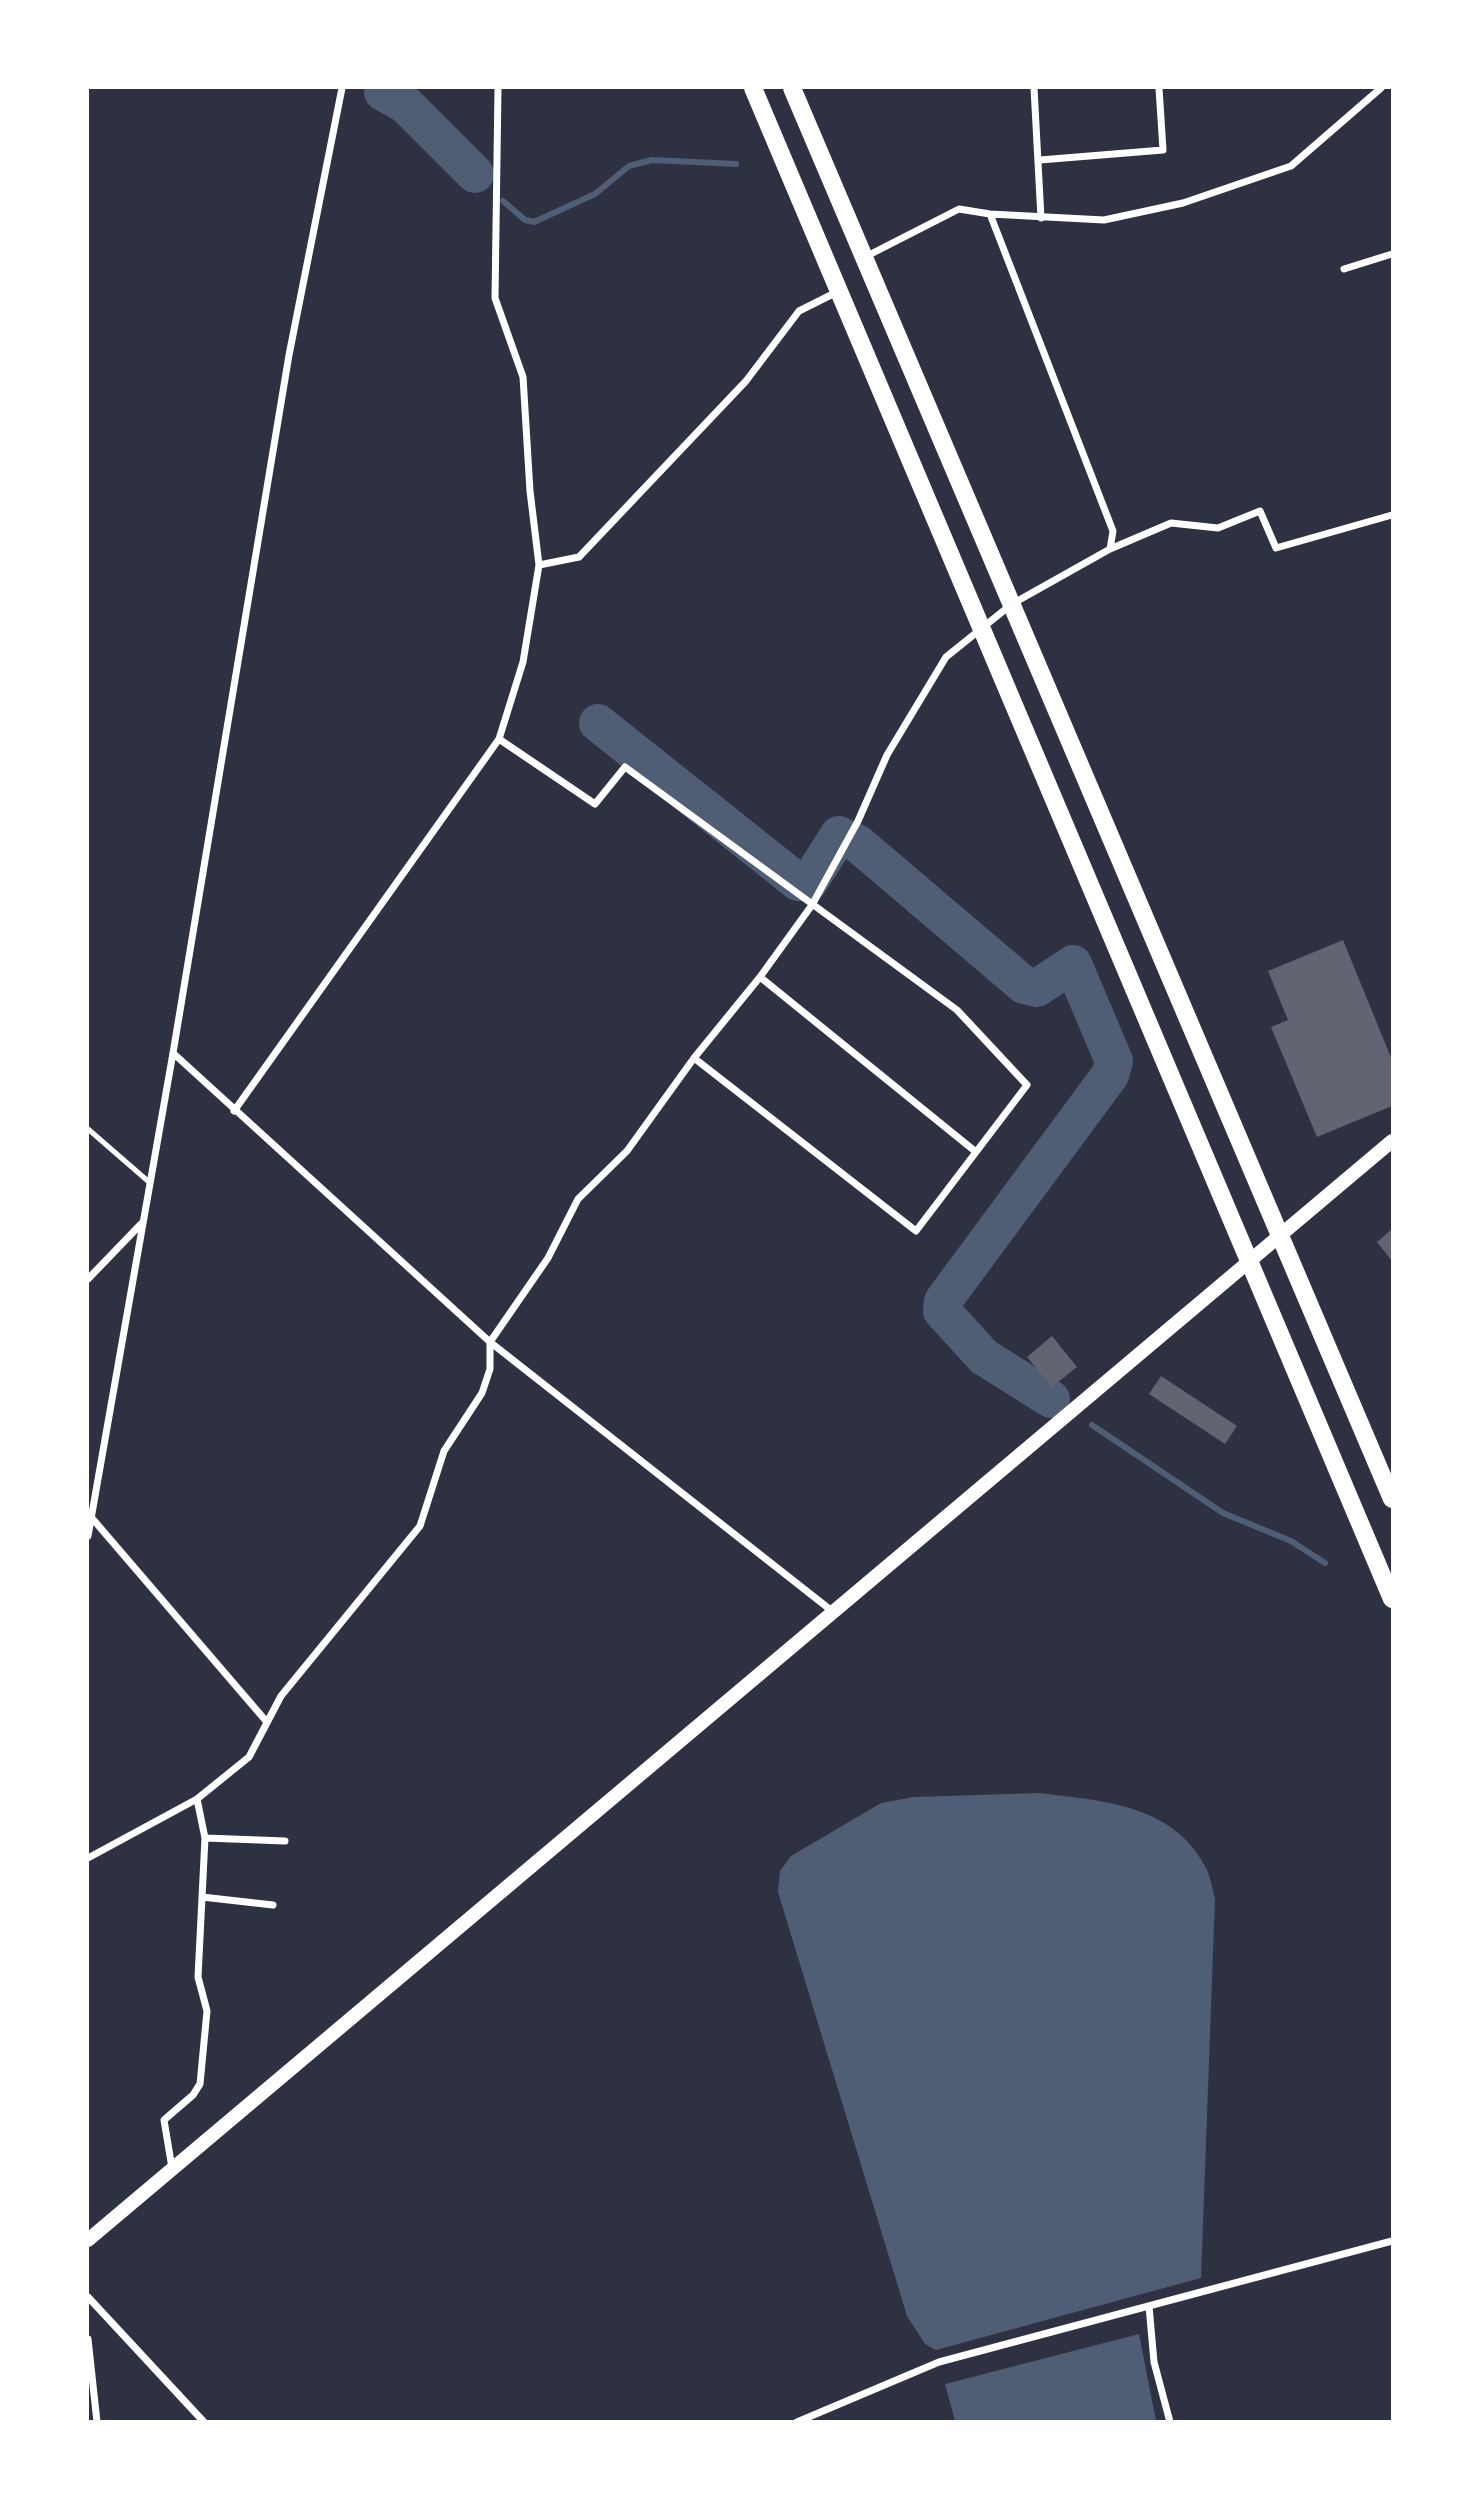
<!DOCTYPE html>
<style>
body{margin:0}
#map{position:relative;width:1480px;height:2509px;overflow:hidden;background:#2d3142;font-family:"PT Sans",sans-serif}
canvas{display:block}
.frame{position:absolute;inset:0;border:89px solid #fff;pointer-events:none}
</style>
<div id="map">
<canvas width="1480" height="2509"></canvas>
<div class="frame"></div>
</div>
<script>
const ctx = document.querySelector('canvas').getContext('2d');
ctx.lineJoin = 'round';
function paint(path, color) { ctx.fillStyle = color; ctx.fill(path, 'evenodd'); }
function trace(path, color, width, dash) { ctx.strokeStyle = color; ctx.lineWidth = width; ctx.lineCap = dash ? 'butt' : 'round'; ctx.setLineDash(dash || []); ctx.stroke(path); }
const water = new Path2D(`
 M1040,1793C1102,1801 1174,1804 1206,1868C1211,1877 1212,1889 1215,1899L1201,2278L936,2350L925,2344L907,2316L778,1892L780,1871L791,1856L881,1803L914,1797Z
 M1139,2334L1156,2421H955L945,2384Z`);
const stream = new Path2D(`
 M503,201L525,220L534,222L595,194L629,166L652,160L736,164
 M1092,1425L1223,1513L1291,1541L1325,1563`);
const river = new Path2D(`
 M383,92L406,105L475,174
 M598,723L798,882H809L839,835L857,843L1024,985L1037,988L1073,964L1114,1061L1110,1075L943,1301L942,1311L984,1357L1051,1399`);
const building = new Path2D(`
 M1343,940L1392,1060V1106L1317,1137L1271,1027L1288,1020L1268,971Z
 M1392,1229V1261L1377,1242Z
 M1052,1336L1077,1367L1052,1387L1027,1357Z
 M1161,1376L1237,1426L1225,1444L1149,1394Z`);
const service = new Path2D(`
 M88,1129L149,1182`);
const minor = new Path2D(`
 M1034,88L1041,218
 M1040,160L1163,150L1159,88
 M990,214L1113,531L1110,549
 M865,257L959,209L990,214L1104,220L1183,203L1291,166L1381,88
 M1344,269L1392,254
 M539,565L579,557L746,381L799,311L839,291
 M499,739L595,804L625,767L957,1010L1027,1085L916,1231L694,1058
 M760,977L976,1152
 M173,1053L490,1342L832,1611
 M234,1111L499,739L523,662L539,565L530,491L523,377L495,298L498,88
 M88,1279L141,1224
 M91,1517L266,1721
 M88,1536L173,1053L289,355L342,88
 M205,1838L285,1841
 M88,1858L197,1799L249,1757L281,1696L420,1526L444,1451L482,1393L490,1369V1342L548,1258L578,1199L627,1151L694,1058L760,977L812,905L858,821L887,755L946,657L1012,604L1110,549L1171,523L1218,528L1260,511L1276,548L1392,515
 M202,1897L273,1905
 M172,2168L164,2120L193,2095L200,2084L207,2011L198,1977L205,1838L197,1799
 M88,2297L204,2422
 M1149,2306L1154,2362L1170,2422
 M88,2339L97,2422
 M797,2422L939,2362L1392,2241`);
const secondary = new Path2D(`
 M88,2240L1392,1141`);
const primary = new Path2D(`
 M753,88L1392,1599
 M792,88L1392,1499`);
paint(water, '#4f5d75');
trace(stream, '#4f5d75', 6);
trace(river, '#4f5d75', 38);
paint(building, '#626471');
trace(service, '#fff', 5);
trace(minor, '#fff', 7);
trace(secondary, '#fff', 14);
trace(primary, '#fff', 18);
</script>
